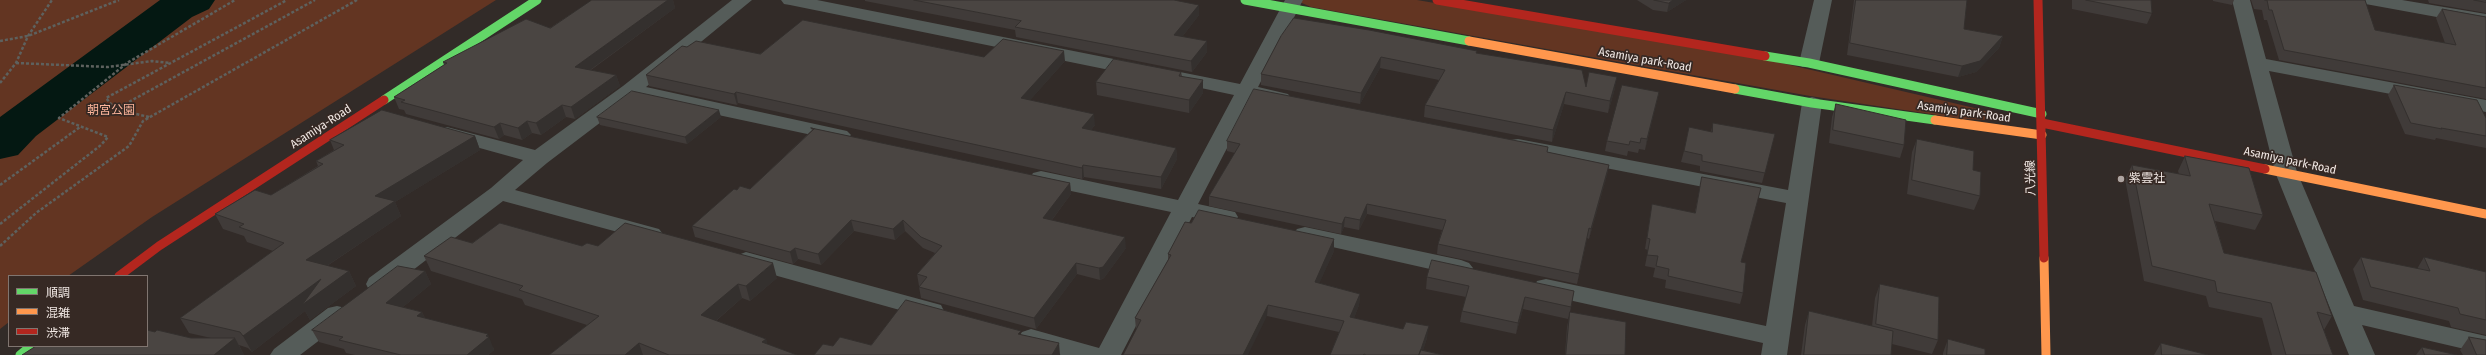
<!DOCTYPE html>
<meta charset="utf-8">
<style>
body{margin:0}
#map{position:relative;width:2486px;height:355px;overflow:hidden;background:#322b28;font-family:"Fira Sans Condensed","Noto Sans JP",sans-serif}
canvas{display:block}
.legend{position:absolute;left:8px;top:275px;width:140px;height:72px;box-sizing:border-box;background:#362924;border:1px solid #807570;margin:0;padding:5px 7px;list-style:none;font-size:12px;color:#f0e7e3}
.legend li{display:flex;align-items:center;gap:8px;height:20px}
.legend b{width:20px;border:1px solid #807570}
</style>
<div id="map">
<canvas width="2486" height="355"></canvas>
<ul class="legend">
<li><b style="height:5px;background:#63d668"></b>順調</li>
<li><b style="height:5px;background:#ff974d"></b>混雑</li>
<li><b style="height:5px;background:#b3261e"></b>渋滞</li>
</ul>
</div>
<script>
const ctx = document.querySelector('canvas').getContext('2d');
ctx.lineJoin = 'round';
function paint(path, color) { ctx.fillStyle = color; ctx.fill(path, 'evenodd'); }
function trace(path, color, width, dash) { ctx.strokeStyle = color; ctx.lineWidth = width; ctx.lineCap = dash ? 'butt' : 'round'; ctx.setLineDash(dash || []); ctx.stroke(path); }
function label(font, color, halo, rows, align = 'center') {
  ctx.font = font + ' "Fira Sans Condensed","Noto Sans JP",sans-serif'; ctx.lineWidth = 3.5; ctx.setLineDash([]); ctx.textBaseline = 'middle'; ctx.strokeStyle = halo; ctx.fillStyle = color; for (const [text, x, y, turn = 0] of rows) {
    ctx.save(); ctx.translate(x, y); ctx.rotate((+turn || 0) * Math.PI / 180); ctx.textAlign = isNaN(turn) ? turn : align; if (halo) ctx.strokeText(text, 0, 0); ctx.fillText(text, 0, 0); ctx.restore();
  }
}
const green = new Path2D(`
 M0,0H496L152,217L68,276H9V322L0,329Z
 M1295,0H1417L1773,61L1979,109L1991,113L1994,117L1992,120L1964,119L1810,96L1311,7Z`);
const river = new Path2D(`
 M160,0H215L209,9L192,17L36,136L18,155L0,159V117Z`);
const path = new Path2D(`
 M0,41L28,36L119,0
 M16,63L108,67L152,61L170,63
 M0,83L16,63L28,36L52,0
 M116,109L315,0
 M149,117L115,109L106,98L287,0
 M0,185L80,127
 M0,224L101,145L108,137L59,118L127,63L235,0
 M0,246L36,213L129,146L143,121L357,0`);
const street = new Path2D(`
 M732,0H752L646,87L847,131L851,135L847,139L840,141L634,97L547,163L515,190L659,229L663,234L659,239L651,241L503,201L387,290L378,292L369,290L366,284L369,278L491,188L523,160L440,137L436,133L440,129L447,127L535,150L623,86Z
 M781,0H817L1139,64L1146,66L1149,70L1146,74L1139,76L790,5L784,4Z
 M1285,0H1303L1258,87L1288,94L1291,98L1288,102L1281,104L1253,98L1198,204L1235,212L1238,217L1235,222L1227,224L1192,217L1121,355H1061L1022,344L1018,338L1022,332L1031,329L1099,348L1171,212L1033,183L1030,178L1033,173L1041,171L1178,200L1234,95L1168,81L1165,77L1168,73L1175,71L1240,84Z
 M1814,0H1832L1819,63L1816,67H1802L1799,63Z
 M2232,0H2250L2266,59L2486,100V112L2269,71L2297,172L2354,306L2486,336V354L2362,325L2375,355H2349L2275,172Z
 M2362,0H2402L2486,14V26L2371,5L2365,4Z
 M1812,97L1819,99L1822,103L1787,355H1761L1763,343L1537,293L1534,287L1537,281L1546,279L1766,326L1786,203L1518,151L1510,150L1507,145L1510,140L1518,139L1788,190L1802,103L1805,99Z
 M1305,227L1461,260L1469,263L1473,268L1469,273L1461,276L1297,239L1293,234L1297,229Z
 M746,252L941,305L944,311L941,317L932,319L738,265L734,260L738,255Z
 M337,306L346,308L349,314L346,320L300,355H270L274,349L328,308Z`);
const fast = new Path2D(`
 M1245,0L1469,41
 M1765,56L1809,63L2042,114
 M1735,89L1812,103L1935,120
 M384,100L537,0
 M20,355L31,346`);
const slow = new Path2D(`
 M1469,41L1735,89
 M1935,120L2042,135
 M2265,169L2486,214
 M2044,258L2046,355`);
const jam = new Path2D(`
 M1437,0L1765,56
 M2038,0L2044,258
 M2042,123L2265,169
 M119,276L159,246L384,100`);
const wall = new Path2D(`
 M592,0H673L675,8L591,70L616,75L620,86L575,119L566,117L541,135L532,133L522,140L504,135L499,139L406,114L404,110L399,109L394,97L444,65L443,62L550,28Z
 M865,0H1174L1199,15L1182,37L1207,41V52L1192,72L1016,37L1015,30L865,1Z
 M1637,0H1686L1667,12L1653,10Z
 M1854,0H1967L1964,29L2003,36L1999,48L1976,72L1958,77L1847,55Z
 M2072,0H2151L2152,13L2147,24L2072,9Z
 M2213,0H2234L2232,5L2213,1Z
 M2251,0H2365L2375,30L2445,43L2436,18L2442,9L2486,17V99L2279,60L2267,20H2264L2262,10L2254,9Z
 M2428,0H2486V13L2429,3Z
 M1281,36L1477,53L1586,87L1615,88L1608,113L1564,104L1552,142L1424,117L1425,105L1439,80L1380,68L1360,104L1261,85V74Z
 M687,47L760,54L1065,61L1030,100L1095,125L1091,130L1176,148L1177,159L1161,189L1084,177L1082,179L738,103L737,105L649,86L646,75Z
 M1181,72L1182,76L1203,93L1189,113L1097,95L1096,82Z
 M2394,85L2486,118V148L2436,138L2435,140L2405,134L2388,95Z
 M1659,92L1645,150L1639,149L1638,153L1628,151L1627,156L1605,151L1607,141Z
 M1836,104L1904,145L1900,158L1829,143L1832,117Z
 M597,117H721L687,144L600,125Z
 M1713,123L1775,134L1762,183L1700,171V166L1681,162L1684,151L1711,132Z
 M811,128L1070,183L1071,194L1052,220L1126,248L1104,278L1100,280L1077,274L1036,329L921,298L919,287L920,286H919L917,274L935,253L923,248L905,231L895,240L854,231L821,265L798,259L793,264L695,237L692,226L737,190L750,189L812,130Z
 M475,136L480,150L395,202L401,216L327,266L349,271L356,286L310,320L305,311L252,352L248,348L239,345L244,355L155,332L191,338H211L189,333L180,318L273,251L247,242L244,236L223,229L215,214L271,195L318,166L316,161L334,150L330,140Z
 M1917,139L1973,170L1980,196L1974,210L1907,194L1912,152Z
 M1227,141L1547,152L1609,165L1607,175L1589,239L1587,238L1577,284L1437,254L1438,244L1442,230L1367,214L1359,230L1344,227L1341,234L1209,206V196L1235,153L1227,151Z
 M2185,156L2263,215L2255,230L2215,221L2224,253L2332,316L2324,330L2333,355H2272L2262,318L2209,307L2206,296L2144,281L2125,179L2132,165L2179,174L2178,171Z
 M1702,177L1741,262L1743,293L1740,304L1665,288L1666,280L1653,277L1655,268L1645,266L1648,250L1645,249L1652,204L1695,213Z
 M472,243L582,246H598L777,278L750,301L742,298L716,321L766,339L767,344L797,355H549L587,325L525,305L522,299L431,271L424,256Z
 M1334,251L1319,283L1360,294L1359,305L1354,318L1427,338L1423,350L1443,355H1330L1339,332L1267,316L1136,330L1135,318L1168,260V254Z
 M2361,257L2417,269L2424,257L2486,272V335L2451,327L2449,321L2363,300L2353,269Z
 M425,271L431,284L403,307L422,312L425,318L493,347L494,350L488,355H355L346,353L344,349L319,342L312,330Z
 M1427,277L1574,291L1570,312L1625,355H1565L1567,327L1570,313L1568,319L1523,309L1516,334L1460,322L1462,311L1466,297L1426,289Z
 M1880,284L1938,340L1932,354L1892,344L1891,355H1801L1805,325L1809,311L1872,326L1875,298Z
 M2469,337L2486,355H2463L2460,350Z
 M1948,339L1985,355H1943V353Z
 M2161,343L2208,355H2154Z
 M2422,347L2457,355H2416Z`);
const shadedWall = new Path2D(`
 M668,0H673L675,8L579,78L575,67Z
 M1673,0H1686L1667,12L1669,3Z
 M1199,5V15L1175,46L1174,35Z
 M2003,36L1999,48L1976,72L1958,77L1962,66Z
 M1207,41V52L1192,72L1191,61Z
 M1064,51L1065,61L1022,109L1021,98Z
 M1381,57L1380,68L1360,104L1361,93Z
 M616,75L620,86L575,119L571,107Z
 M1617,77L1615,88L1608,113L1610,101Z
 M1203,80V93L1189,113V100Z
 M736,92L738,103L737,105L734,94Z
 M1566,92L1564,104L1552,142L1553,130Z
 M1659,92L1657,102L1645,150L1647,139Z
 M562,105L566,117L541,135L536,123Z
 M719,110L721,117L687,144L685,137Z
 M1094,114L1095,125L1083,139L1082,128Z
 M527,121L532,133L522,140L518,128Z
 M500,123L504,135L499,139L494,127Z
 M475,136L480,150L395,202L401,216L313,275L306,260L375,196Z
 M1176,148L1177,159L1161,189V177Z
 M1083,165L1084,177L1082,179V168Z
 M1609,165L1607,175L1589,239L1591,229Z
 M1070,183L1071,194L1045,229L1043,218Z
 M1367,204V214L1359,230L1360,220Z
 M1345,217L1344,227L1341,234L1342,224Z
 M851,220L854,231L821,265L818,254Z
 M903,220L905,231L895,240L893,229Z
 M1125,237L1126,248L1104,278L1100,280L1099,268Z
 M1334,239V251L1315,293V282Z
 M795,248L798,259L793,264L790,252Z
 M773,263L777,278L750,301L746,286Z
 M1076,263L1077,274L1036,329L1034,318Z
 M349,271L356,286L310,320L305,311L252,352L243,336L321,279Z
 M425,271L431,284L392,316L386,303Z
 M738,284L742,298L705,330L701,315Z
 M1360,294L1359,305L1350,329V317Z
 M1525,297L1523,309L1516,334L1518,323Z
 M1268,305L1267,316L1248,355H1243Z
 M422,312L428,324L417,316Z
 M1429,326L1427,338L1422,355H1419Z
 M488,334L494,350L488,355H467Z
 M235,338L244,355H214Z
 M766,339L770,354L762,342Z
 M639,343L643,355H625Z
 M1059,343L1060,355H1052Z`);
const building = new Path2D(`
 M592,0H668L575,67L616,75L571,107L562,105L536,123L527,121L518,128L500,123L494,127L401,102L405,100L394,97L447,63L443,62L526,19L550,28Z
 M914,0H1174L1199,5L1174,35L1207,41L1191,61L1015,27L1021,21Z
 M1654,0H1673L1669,3Z
 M1856,0H1967L1964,29L2003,36L1980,61L1962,66L1850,43Z
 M2086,0H2151L2152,13Z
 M2265,0H2365L2375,30L2456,45L2442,9L2486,17V88L2284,50L2272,10H2269L2267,0Z
 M2474,0H2486V2Z
 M1294,18L1369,30L1477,51L1476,53L1582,70L1586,87L1589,72L1617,77L1610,101L1566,92L1553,130L1425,105L1445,70L1381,57L1361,93L1261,74L1281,36Z
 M803,20L984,57L1003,39L1064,51L1021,98L1094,114L1082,128L1176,148L1161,177L1083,165L1082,168L736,92L734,94L646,75L682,46L687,47L696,41L760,54Z
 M1114,59L1181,72L1179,76L1203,80L1189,100L1096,82Z
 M1622,85L1659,92L1647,139L1641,138L1640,143L1630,141L1629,145L1607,141Z
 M2394,85L2477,100L2486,118V136L2441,128L2442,129L2411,123Z
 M1254,89L1548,147L1547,152L1609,165L1591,229L1589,228L1579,274L1438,244L1446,220L1367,204L1360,220L1345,217L1342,224L1209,196L1240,144L1227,141Z
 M632,91L719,110L685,137L597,117Z
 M1836,104L1906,120L1904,145L1833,130Z
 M382,110L475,136L375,196L395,201L306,260L349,271L302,305L321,279L243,336L240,332L180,318L284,243L239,227L244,224L215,214L255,190L271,195L323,164L316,161L344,145L330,140Z
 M1713,123L1775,134L1765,173L1702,161V155L1684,151L1689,127L1712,132Z
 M811,128L1070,183L1043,218L1125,237L1103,267L1099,268L1076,263L1034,318L919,287L927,277L917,274L942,246L921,237L903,220L893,229L851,220L818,254L795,248L790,252L692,226L734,189L737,190L740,186L750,189L814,129Z
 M1917,139L1974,151L1973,170L1981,172L1980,196L1912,180Z
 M2185,156L2249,168L2263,215L2209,204L2224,253L2316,272L2332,316L2317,312L2333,355H2286L2271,303L2217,292L2215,281L2152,266L2132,165L2190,176Z
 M1702,177L1761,188L1741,262L1746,263L1743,293L1668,276L1669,269L1656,266L1658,256L1647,255L1650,239L1647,238L1652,204L1695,213Z
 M1199,210L1334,239L1315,282L1360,294L1350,317L1403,329L1406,322L1429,326L1419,355H1366L1364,354L1363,355H1330L1344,321L1268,305L1243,355H1123L1141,320L1135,318L1171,255L1168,254L1185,222L1191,223Z
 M500,223L582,246L587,243L598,246L625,223L773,263L746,286L738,284L701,315L766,339L762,342L797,355H669L639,343L625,355H549L599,316L519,290L523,286L424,256L451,237L472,243Z
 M2361,257L2430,271L2424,257L2486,272V320L2460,314L2458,308L2371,287Z
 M1432,260L1574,291L1571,307L1525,297L1518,323L1462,311L1469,286L1427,277Z
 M398,266L425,271L386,303L422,312L417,316L488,334L486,336L489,337L467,355H401L339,340L343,337L312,330Z
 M1880,284L1939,297L1938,340L1876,324Z
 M906,300L1021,331L1018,334L1059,343L1052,355H814L823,344L833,346L840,337L871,345Z
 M1809,311L1893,331L1891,355H1804Z
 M1570,312L1626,322L1625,355H1566Z
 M147,330L155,332L157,330L191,338H235L214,355H22L36,346H147Z
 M2469,337L2486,340V355H2477Z
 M1948,339L1985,349V355H1947Z
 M2161,343L2208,355H2162Z
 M2422,347L2457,355H2425Z
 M1421,350L1443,355H1419Z`);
const markers = [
 [2121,179,4,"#aea5a2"]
];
const streetNames = [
 ["Asamiya park-Road",1645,60,10],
 ["Asamiya park-Road",1964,112,8],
 ["Asamiya-Road",321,127,-33],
 ["Asamiya park-Road",2290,161,12],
 ["八光線",2031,178,-91]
];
const parkNames = [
 ["朝宮公園",111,111]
];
const poiNames = [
 ["紫雲社",2129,179]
];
paint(green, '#633522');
paint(river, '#041812');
trace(path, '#5e615e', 2.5, [3, 2]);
paint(street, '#555c59');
trace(fast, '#63d668', 9);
trace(slow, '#ff974d', 9);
trace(jam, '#b3261e', 9);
paint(wall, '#403b39');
paint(shadedWall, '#34302e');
paint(building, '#4a4542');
trace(building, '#34302e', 1);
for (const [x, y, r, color] of markers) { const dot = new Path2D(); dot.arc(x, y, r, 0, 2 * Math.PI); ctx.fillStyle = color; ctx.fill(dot); trace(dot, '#362924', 1.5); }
label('12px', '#f0e7e3', '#362924', streetNames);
label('12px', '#fab399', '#362924', parkNames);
label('12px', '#f0e7e3', '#362924', poiNames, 'left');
</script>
